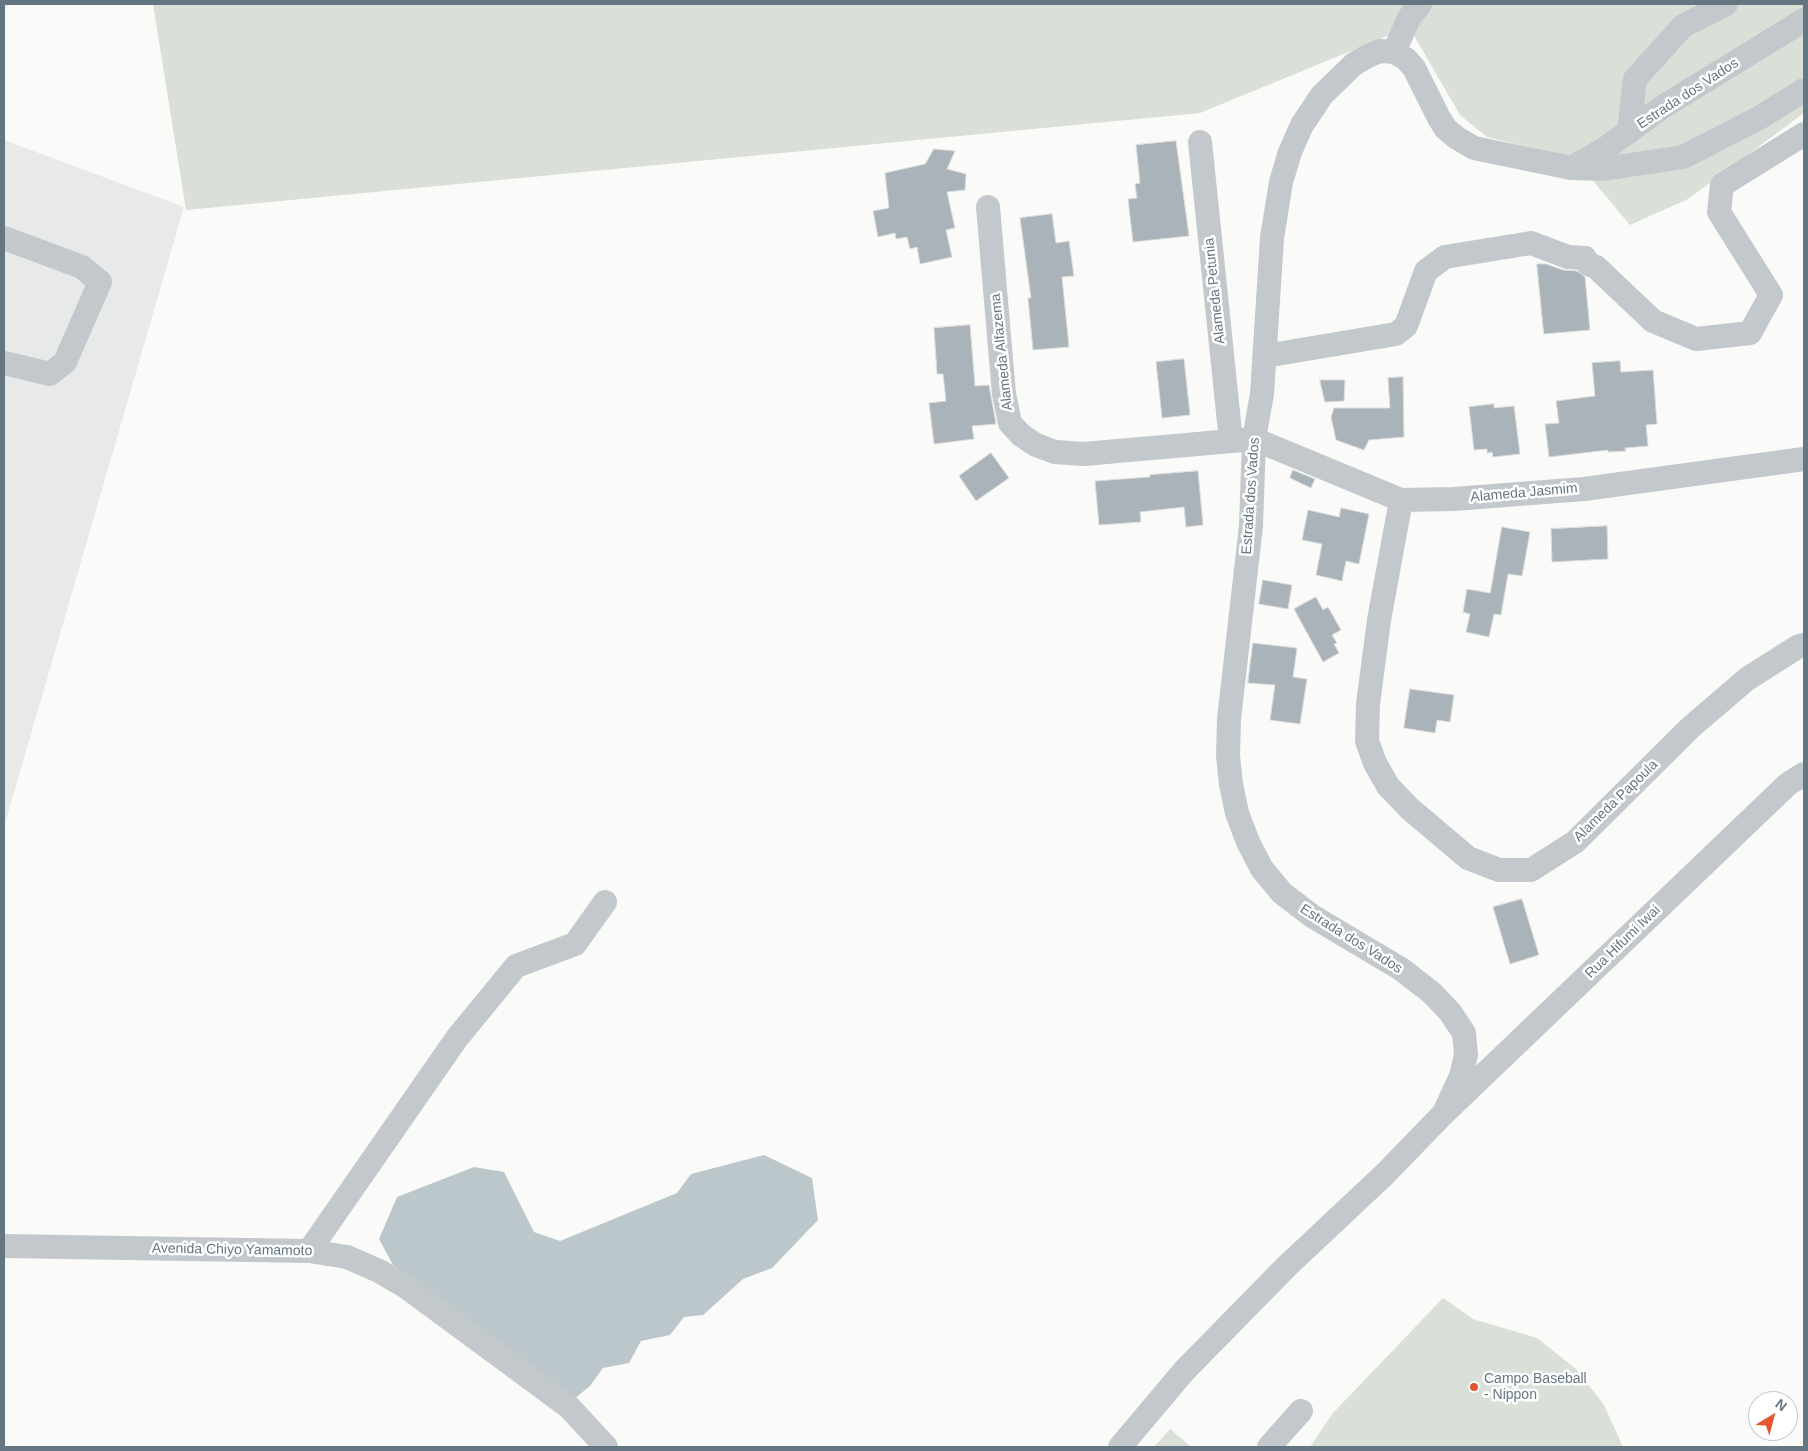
<!DOCTYPE html>
<style>
body{margin:0}
#map{position:relative;width:1808px;height:1451px;overflow:hidden;background:#fafaf8;font-family:Helvetica,sans-serif}
canvas{display:block}
.frame{position:absolute;inset:0;border:5px solid #657683;pointer-events:none}
.north{position:absolute;left:1748px;top:1391px;width:50px;height:50px;box-sizing:border-box;background:#fff;border:1px solid #c1c8cd;border-radius:50%;rotate:37deg;font-size:14px;font-weight:700;line-height:20px;text-align:center;color:#657683}
.north::after{content:'';display:block;margin:auto;width:18px;height:22px;background:#e4572e;clip-path:polygon(50% 0,100% 100%,50% 72%,0 100%)}
</style>
<div id="map">
<canvas width="1808" height="1451"></canvas>
<div class="frame"></div>
<div class="north">N</div>
</div>
<script>
const ctx = document.querySelector('canvas').getContext('2d');
ctx.lineJoin = 'round';
function paint(path, color) { ctx.fillStyle = color; ctx.fill(path, 'evenodd'); }
function trace(path, color, width, dash) { ctx.strokeStyle = color; ctx.lineWidth = width; ctx.lineCap = dash ? 'butt' : 'round'; ctx.setLineDash(dash || []); ctx.stroke(path); }
function label(font, color, halo, rows, align = 'center') {
  ctx.font = font + ' Helvetica,sans-serif'; ctx.lineWidth = 5; ctx.setLineDash([]); ctx.textBaseline = 'middle'; ctx.strokeStyle = halo; ctx.fillStyle = color; for (const [text, x, y, turn = 0] of rows) {
    ctx.save(); ctx.translate(x, y); ctx.rotate((+turn || 0) * Math.PI / 180); ctx.textAlign = isNaN(turn) ? turn : align; if (halo) ctx.strokeText(text, 0, 0); ctx.fillText(text, 0, 0); ctx.restore();
  }
}
const built = new Path2D(`
 M4,140L184,207L4,827Z`);
const green = new Path2D(`
 M153,4H1804V113L1688,199L1630,225L1574,158L1487,137L1460,115L1409,27L1200,113L186,210Z
 M1443,1298L1473,1319L1537,1338L1576,1369L1604,1405L1623,1447H1310L1333,1413Z
 M1170,1429L1191,1447H1154Z`);
const water = new Path2D(`
 M764,1155L812,1178L818,1220L772,1268L743,1279L703,1315L684,1317L670,1335L641,1341L629,1363L603,1368L590,1386L574,1399L393,1265L379,1239L397,1197L474,1167L504,1172L534,1232L560,1241L677,1193L691,1174Z`);
const building = new Path2D(`
 M1176,141L1189,236L1133,242L1128,199L1137,198L1135,184L1140,183L1136,145Z
 M934,149L955,151L947,169L966,174L965,190L947,192L955,228L946,230L952,257L920,264L917,247L910,249L907,237L896,239L895,233L878,237L873,211L889,208L885,173L925,164Z
 M1052,214L1056,243L1069,241L1074,276L1062,277L1069,347L1033,350L1028,298H1031L1020,218Z
 M1537,264H1546L1563,270L1577,271L1585,277L1590,330L1544,334Z
 M970,325L975,386L989,385L996,424L972,426L974,439L934,444L929,403L946,401L943,374H937L934,328Z
 M1184,359L1190,415L1162,418L1156,362Z
 M1620,361L1621,372L1653,370L1657,424L1646,425L1648,446L1625,448L1626,451L1608,452V450L1549,457L1545,424L1559,423L1556,401L1595,396L1592,363Z
 M1403,377L1404,437L1369,440L1364,450L1336,440L1331,417L1334,408H1390L1388,378Z
 M1320,380H1345L1344,401L1325,402Z
 M1494,404V408L1514,406L1520,454L1493,457L1492,452L1487,453V449L1474,450L1469,407Z
 M991,453L1009,478L976,501L959,476Z
 M1293,470L1315,479L1311,488L1290,478Z
 M1198,471L1203,525L1186,527L1184,507L1140,512L1141,522L1099,525L1095,481L1150,477V475Z
 M1341,508L1369,514L1359,564L1346,561L1342,581L1316,575L1322,544L1302,540L1308,510L1339,517Z
 M1607,526L1608,559L1552,562L1551,529Z
 M1502,527L1530,532L1522,576L1508,574L1501,615L1494,614L1489,637L1466,632L1470,614L1463,612L1467,589L1490,593Z
 M1263,580L1292,585L1288,609L1259,604Z
 M1316,597L1323,610L1328,607L1341,630L1332,635L1337,643L1334,644L1339,653L1323,662L1294,609Z
 M1253,643L1297,648L1293,677L1307,679L1300,724L1270,720L1275,685L1248,683Z
 M1410,689L1454,695L1450,722L1437,720L1435,733L1404,728Z
 M1522,899L1539,955L1510,964L1493,907Z`);
const minor = new Path2D(`
 M1394,52L1409,18L1420,4
 M1629,132L1635,79L1683,26L1726,4
 M1200,142L1231,441
 M1573,167L1606,148L1661,108L1804,20
 M988,207L1004,394L1010,423L1021,435L1036,445L1055,452L1084,454L1254,439L1401,500L1454,499L1584,489L1804,459
 M4,238L82,267L100,282L65,362L50,374L4,363
 M1265,356L1396,334L1406,326L1426,271L1445,257L1531,243L1568,257L1585,258L1588,264L1596,267L1653,321L1696,339L1750,333L1771,295L1719,212L1722,185L1804,134
 M1401,500L1379,620L1368,704L1367,741L1375,763L1388,786L1409,808L1468,858L1499,870H1531L1575,842L1691,727L1747,679L1799,646L1804,645
 M1444,1113L1461,1076L1466,1055L1464,1033L1450,1012L1432,993L1401,969L1312,916L1282,893L1262,869L1248,842L1237,813L1231,784L1228,756L1229,719L1251,526L1254,439L1262,394L1272,238L1281,182L1290,152L1302,125L1322,95L1354,64L1368,56L1380,51L1394,52L1406,59L1414,68L1439,118L1446,129L1457,138L1474,148L1571,168L1603,169L1683,157L1759,118L1804,90
 M4,1246L309,1251L347,1257L379,1271L405,1286L569,1407L606,1447
 M309,1251L457,1038L516,966L575,944L605,902
 M1120,1447L1184,1371L1287,1266L1385,1174L1444,1113L1788,784L1804,774
 M1269,1447L1301,1411`);
const markers = [
 [1474,1387,5,"#e4572e"]
];
const streetNames = [
 ["Estrada dos Vados",1688,94,-33],
 ["Alameda Petunia",1215,291,-96],
 ["Alameda Alfazema",1002,352,-96],
 ["Alameda Jasmim",1524,493,-5],
 ["Estrada dos Vados",1251,496,-86],
 ["Alameda Papoula",1616,801,-44],
 ["Estrada dos Vados",1351,939,32],
 ["Rua Hifumi Iwai",1623,942,-44],
 ["Avenida Chiyo Yamamoto",232,1250,1]
];
const poiNames = [
 ["Campo Baseball",1484,1379],
 ["- Nippon",1484,1395]
];
paint(built, '#e8e9e9');
paint(green, '#dadfd7');
paint(water, '#bbc7cb');
paint(building, '#aab3b9');
trace(building, '#dcdcda', 1);
trace(minor, '#c3c8cc', 24);
for (const [x, y, r, color] of markers) { const dot = new Path2D(); dot.arc(x, y, r, 0, 2 * Math.PI); ctx.fillStyle = color; ctx.fill(dot); trace(dot, '#fff', 2); }
label('14px', '#657683', '#fff', streetNames);
label('14px', '#657683', '#fff', poiNames, 'left');
</script>
